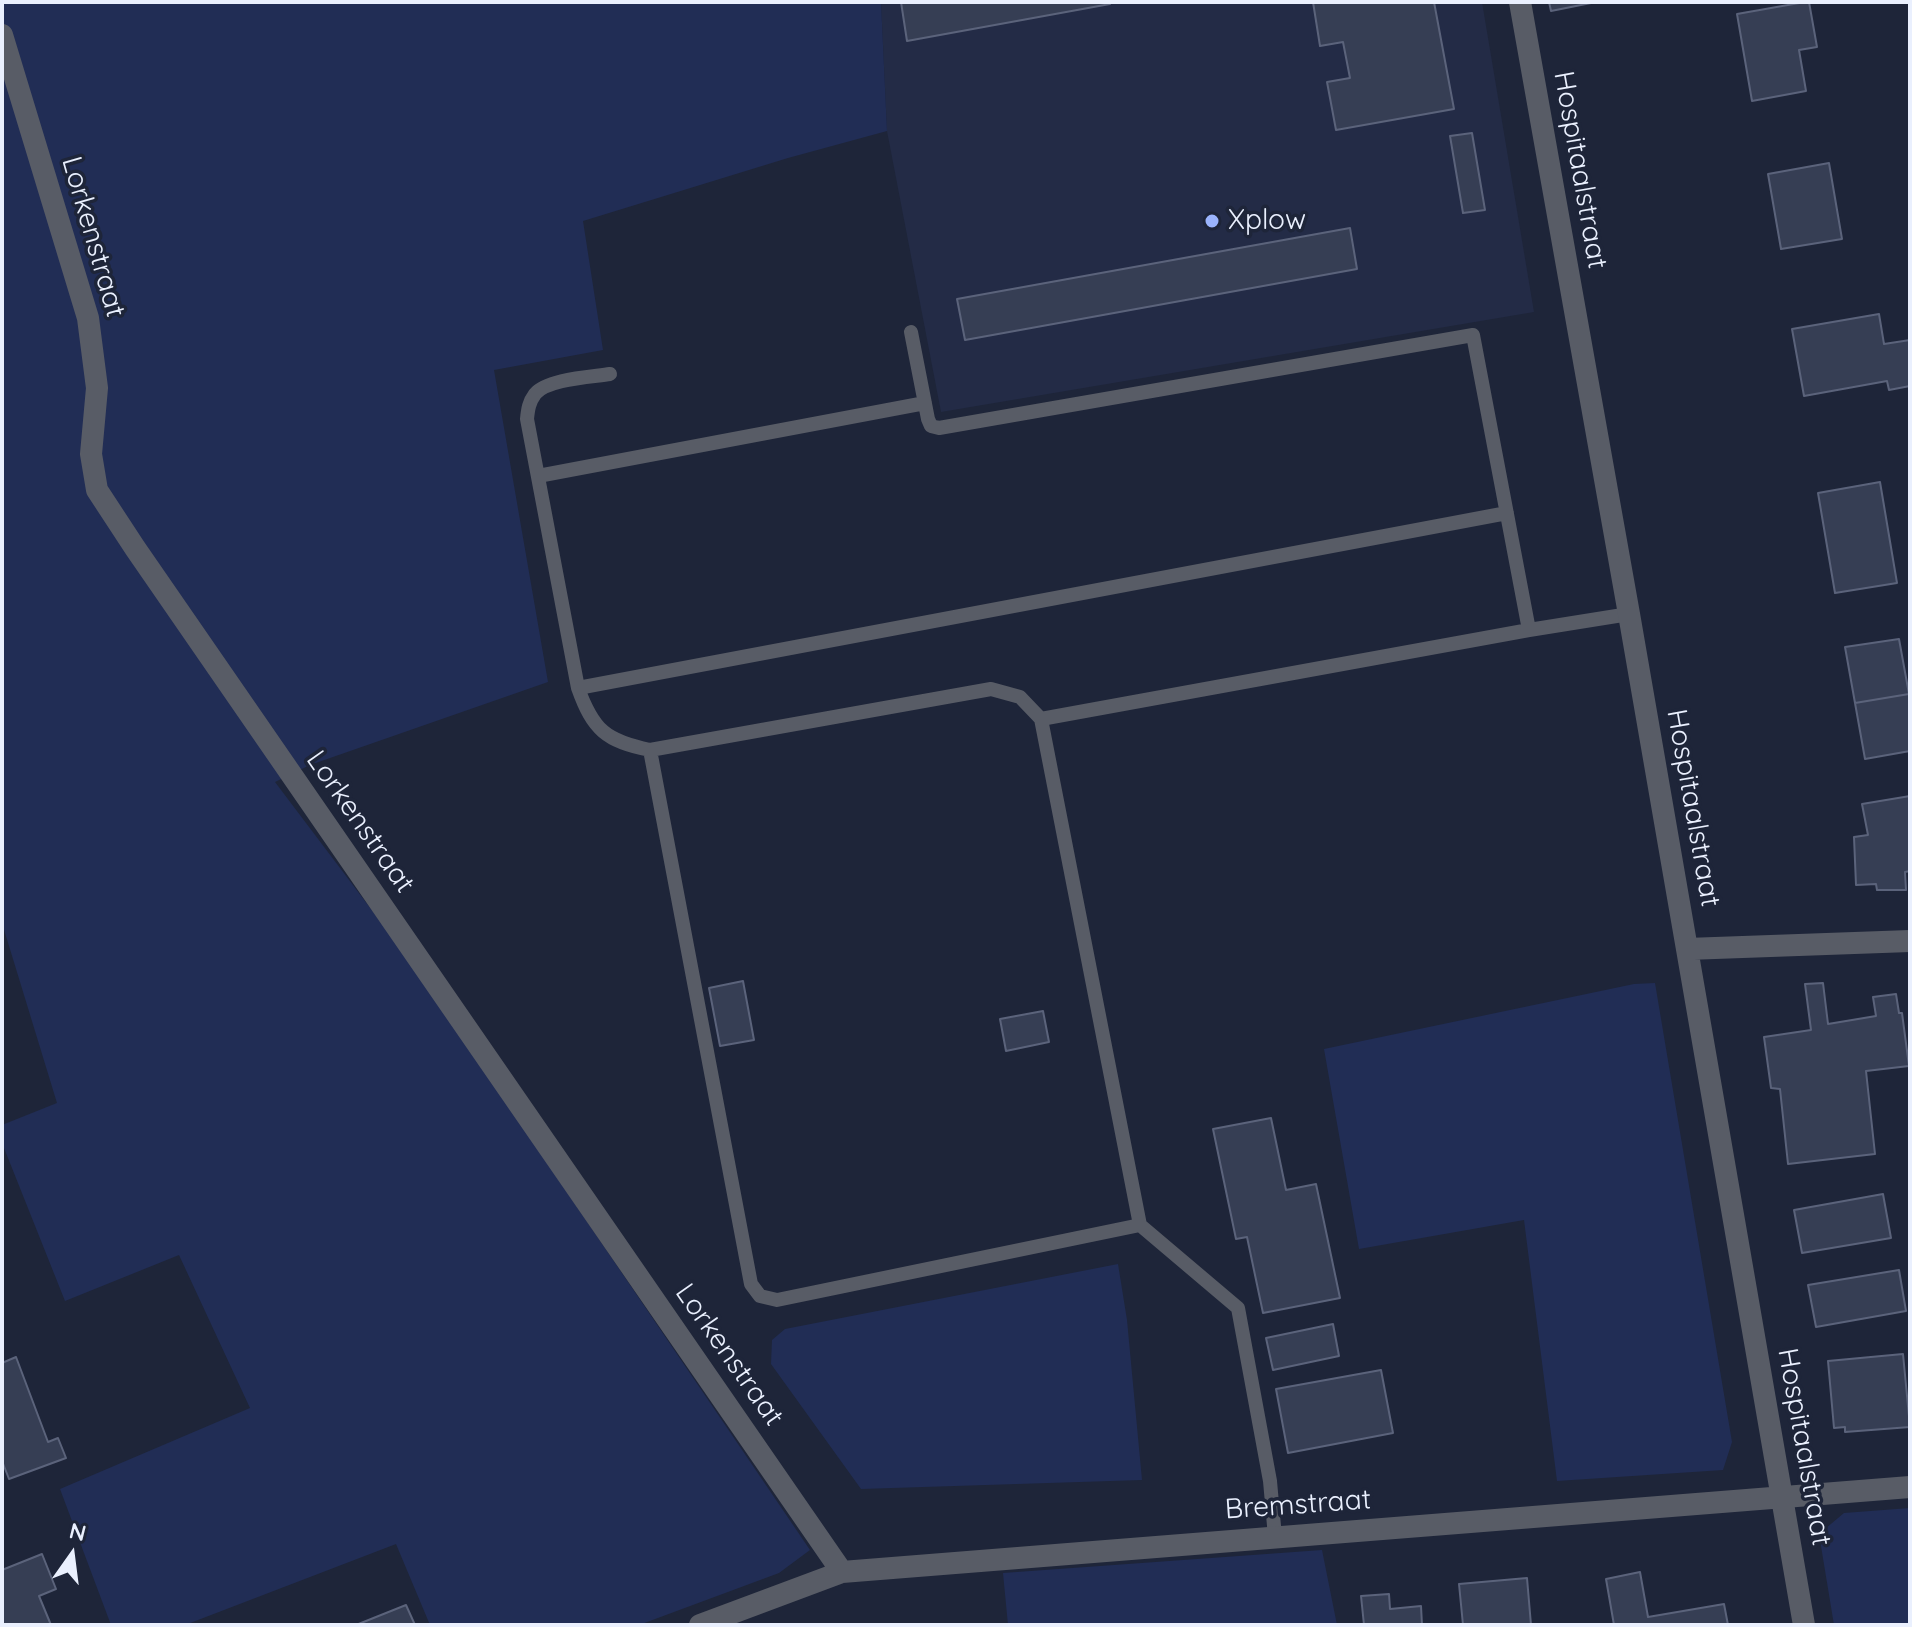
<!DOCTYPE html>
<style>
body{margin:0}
#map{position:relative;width:1912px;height:1627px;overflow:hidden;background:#1e2539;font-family:Quicksand,sans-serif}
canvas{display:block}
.frame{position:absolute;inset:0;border:4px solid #eaf0fe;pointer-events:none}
.north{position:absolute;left:32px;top:1515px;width:80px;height:80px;-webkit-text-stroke:6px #1e2539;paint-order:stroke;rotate:14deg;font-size:22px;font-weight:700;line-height:32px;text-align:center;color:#eaf0fe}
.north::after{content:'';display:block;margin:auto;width:28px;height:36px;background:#eaf0fe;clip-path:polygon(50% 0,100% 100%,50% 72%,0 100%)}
</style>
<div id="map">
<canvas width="1912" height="1627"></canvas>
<div class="frame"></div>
<div class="north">N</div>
</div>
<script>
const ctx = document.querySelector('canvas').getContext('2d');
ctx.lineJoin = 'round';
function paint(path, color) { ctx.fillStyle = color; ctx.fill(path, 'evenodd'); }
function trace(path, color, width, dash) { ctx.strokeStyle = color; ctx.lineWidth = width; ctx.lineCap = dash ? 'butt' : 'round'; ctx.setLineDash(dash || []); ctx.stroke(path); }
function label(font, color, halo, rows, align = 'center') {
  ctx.font = font + ' Quicksand,sans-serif'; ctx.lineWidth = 7; ctx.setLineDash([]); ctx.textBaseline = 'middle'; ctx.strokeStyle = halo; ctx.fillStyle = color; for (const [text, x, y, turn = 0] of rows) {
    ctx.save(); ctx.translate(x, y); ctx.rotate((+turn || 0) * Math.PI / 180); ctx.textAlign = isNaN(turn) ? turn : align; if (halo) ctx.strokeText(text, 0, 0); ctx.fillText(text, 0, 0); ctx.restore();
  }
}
const built = new Path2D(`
 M881,2H1482L1534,312L941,412L887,131Z`);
const green = new Path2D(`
 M2,2H881L887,131L788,158L583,221L603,350L494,370L548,682L310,765L275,782L408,958L810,1550L779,1573L639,1625H430L396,1544L185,1625H111L60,1489L250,1408L179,1255L65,1301L2,1143V1125L57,1103L2,923Z
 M1655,983L1732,1442L1723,1470L1557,1481L1524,1220L1359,1249L1324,1049L1634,984Z
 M1118,1264L1127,1320L1142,1480L861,1489L771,1364L772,1340L785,1329Z
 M1910,1508V1625H1834L1819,1534L1844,1513Z
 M1322,1550L1337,1625H1008L1003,1573Z`);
const building = new Path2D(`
 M901,2H1110V4L907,41Z
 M1313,2H1434L1454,109L1336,130L1327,82L1350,78L1343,42L1320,46Z
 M1549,2H1596L1551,11Z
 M1805,2H1809L1817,47L1799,50L1806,91L1752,101L1737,14Z
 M1472,133L1485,210L1463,213L1450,136Z
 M1829,163L1842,239L1781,249L1768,174Z
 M1350,228L1357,269L965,340L957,299Z
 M1879,314L1884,344L1910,340V386L1889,390L1887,381L1804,396L1792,329Z
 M1880,482L1897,583L1835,593L1818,493Z
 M1899,639L1909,694L1855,703L1845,647Z
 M1909,694L1910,751L1865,759L1855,703Z
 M1910,796V871L1905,872L1906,890H1877L1876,884L1856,885L1854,837L1868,835L1862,804Z
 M743,981L754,1040L720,1046L709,988Z
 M1823,983L1828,1024L1876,1016L1873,997L1896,994L1899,1013H1902L1909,1066L1866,1071L1875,1154L1788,1164L1780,1089L1771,1088L1764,1037L1811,1030L1805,984Z
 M1043,1011L1049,1042L1006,1051L1000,1019Z
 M1271,1118L1286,1190L1316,1184L1340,1298L1263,1313L1247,1237L1236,1239L1213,1129Z
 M1883,1194L1891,1238L1802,1253L1794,1210Z
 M1899,1270L1906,1311L1816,1327L1808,1285Z
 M1333,1324L1339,1356L1273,1370L1266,1338Z
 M1903,1354L1910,1427L1845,1432V1427L1834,1428L1828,1361Z
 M16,1357L48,1442L58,1438L66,1458L9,1479L2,1461V1363Z
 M1381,1370L1393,1433L1288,1453L1276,1389Z
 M42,1554L56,1589L39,1596L51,1625H2V1570Z
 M1640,1572L1648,1617L1724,1604L1728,1625H1614L1606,1579Z
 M1527,1578L1531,1625H1463L1459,1584Z
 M1389,1594L1390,1609L1421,1606L1422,1625H1364L1361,1596Z
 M406,1605L415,1625H356Z`);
const service = new Path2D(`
 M911,332L928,419L931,426L939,428L1473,335L1529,630
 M610,374C591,377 547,379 535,394C529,402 528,409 527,419L578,688C593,730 606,741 650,750L991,689L1020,697L1041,719L1140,1225
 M538,476L925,403
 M578,688L1507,513
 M1041,719L1529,630L1629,614
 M650,750L751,1284L760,1296L777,1300L1140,1225L1238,1308L1270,1481L1275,1537`);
const minor = new Path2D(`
 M1520,2L1629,614L1804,1625
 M2,35L88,318L97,388L91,454L97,490L135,548L842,1572
 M1687,949L1910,941
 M700,1625L842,1572L1910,1487`);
const markers = [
 [1212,221,8,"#9bb4fd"]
];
const streetNames = [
 ["Hospitaalstraat",1580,170,80],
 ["Lorkenstraat",93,237,74],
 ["Hospitaalstraat",1693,808,80],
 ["Lorkenstraat",360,822,55],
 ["Lorkenstraat",729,1355,55],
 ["Hospitaalstraat",1804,1447,80],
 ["Bremstraat",1298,1505,-4]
];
const poiNames = [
 ["Xplow",1228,221]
];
paint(built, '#232b46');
paint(green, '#212d55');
paint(building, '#363e54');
trace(building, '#5b637b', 2);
trace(service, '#585c66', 14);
trace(minor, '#585c66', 22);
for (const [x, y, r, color] of markers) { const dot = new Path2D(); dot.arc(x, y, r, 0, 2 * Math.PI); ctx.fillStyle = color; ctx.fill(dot); trace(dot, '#1e2539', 3); }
label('28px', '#eaf0fe', '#1e2539', streetNames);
label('28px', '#eaf0fe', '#1e2539', poiNames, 'left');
</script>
